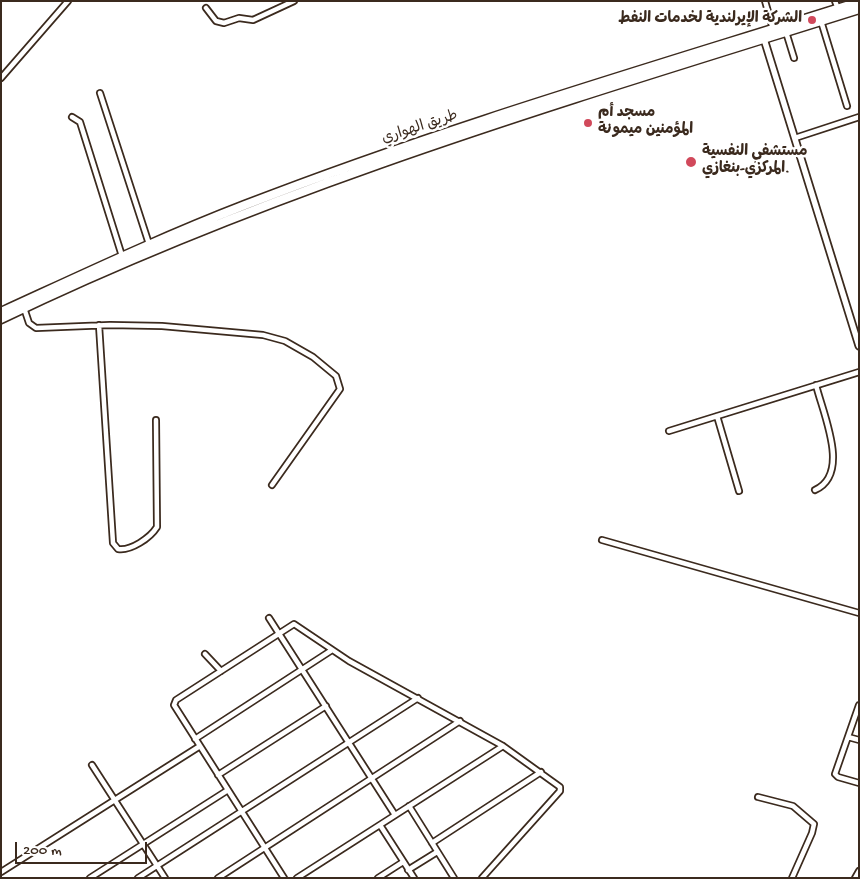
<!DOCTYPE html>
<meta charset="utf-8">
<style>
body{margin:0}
#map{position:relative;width:860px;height:879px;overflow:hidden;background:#fff;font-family:"Gochi Hand",sans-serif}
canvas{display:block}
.frame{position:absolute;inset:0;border:2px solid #3b2a1e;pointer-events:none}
.scale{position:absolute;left:15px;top:842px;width:132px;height:22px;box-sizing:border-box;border:2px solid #3b2a1e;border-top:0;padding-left:6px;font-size:15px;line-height:18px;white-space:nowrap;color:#3b2a1e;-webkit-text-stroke:4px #fff;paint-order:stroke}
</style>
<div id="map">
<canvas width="860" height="879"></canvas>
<div class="frame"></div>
<div class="scale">200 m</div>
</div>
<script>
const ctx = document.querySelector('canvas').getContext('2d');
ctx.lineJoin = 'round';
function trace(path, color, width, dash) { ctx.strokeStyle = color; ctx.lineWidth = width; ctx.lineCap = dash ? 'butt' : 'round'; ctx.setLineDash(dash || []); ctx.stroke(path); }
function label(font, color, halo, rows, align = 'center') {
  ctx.font = font + ' "Gochi Hand","Playpen Sans Arabic",sans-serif'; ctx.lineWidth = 5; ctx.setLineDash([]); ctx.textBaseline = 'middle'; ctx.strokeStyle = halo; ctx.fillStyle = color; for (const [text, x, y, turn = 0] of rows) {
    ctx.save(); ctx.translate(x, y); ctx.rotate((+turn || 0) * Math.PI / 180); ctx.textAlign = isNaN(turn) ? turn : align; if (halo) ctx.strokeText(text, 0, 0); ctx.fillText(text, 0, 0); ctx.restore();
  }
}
const street = new Path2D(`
 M765,1L773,29
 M835,1L838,9
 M206,8L216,21L224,23L239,18L253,20L294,1
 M821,21L847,106
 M786,32L794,58
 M1,78L68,1
 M100,93L149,244
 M72,117L80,122L122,256
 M795,138L859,117
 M24,308L29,323L36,328L110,325L162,326L263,335L285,341L313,357L336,376L340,389L272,485
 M99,325L113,543L118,549C131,551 150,538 157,527L156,420
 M717,416L739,491
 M669,431L859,372
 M815,490C851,474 823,414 816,385
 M602,540L859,613
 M269,618L395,815
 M205,654L221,671
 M859,705L835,774L838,777L859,783
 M848,737L859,740
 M195,739L332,650
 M92,765L165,878
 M218,775L326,706
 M758,797L793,806L814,824L812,833L792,878
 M409,806L454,878
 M380,825L414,878
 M432,843L541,772
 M408,870L437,852
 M1,872L200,746
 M90,878L228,790
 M138,878L418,698
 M218,878L460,721
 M284,878L174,705L176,700L294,624L349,661L503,746L560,787V791L482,878
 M297,878L503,746
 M378,878L403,862
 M855,878L859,871`);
const secondary = new Path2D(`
 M764,39L859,346`);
const highway = new Path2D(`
 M1,312C82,275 162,237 245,205C446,127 653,67 859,2
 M1,319C276,186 569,100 859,9`);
const markers = [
 [812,20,5,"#d1495b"],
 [588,123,5,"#d1495b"],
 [691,162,6,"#d1495b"]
];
const poiNames = [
 ["الشركة الإيرلندية لخدمات النفط",802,20,"right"],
 ["مسجد أم",598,114],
 ["المؤمنين ميمونة",598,131],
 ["مستشفي النفسية",702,153],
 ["المركزي-بنغازي.",702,170]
];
const streetNames = [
 ["طريق الهواري",420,128,-18]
];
trace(street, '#3b2a1e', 8);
trace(secondary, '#3b2a1e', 9);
trace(highway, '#3b2a1e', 11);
trace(street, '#fff', 4.5);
trace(secondary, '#fff', 5.5);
trace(highway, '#fff', 8);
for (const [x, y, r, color] of markers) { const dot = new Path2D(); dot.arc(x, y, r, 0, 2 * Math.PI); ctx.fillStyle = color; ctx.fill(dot); trace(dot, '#fff', 2); }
label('bold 15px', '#3b2a1e', '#fff', poiNames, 'left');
label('15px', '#3b2a1e', '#fff', streetNames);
</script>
